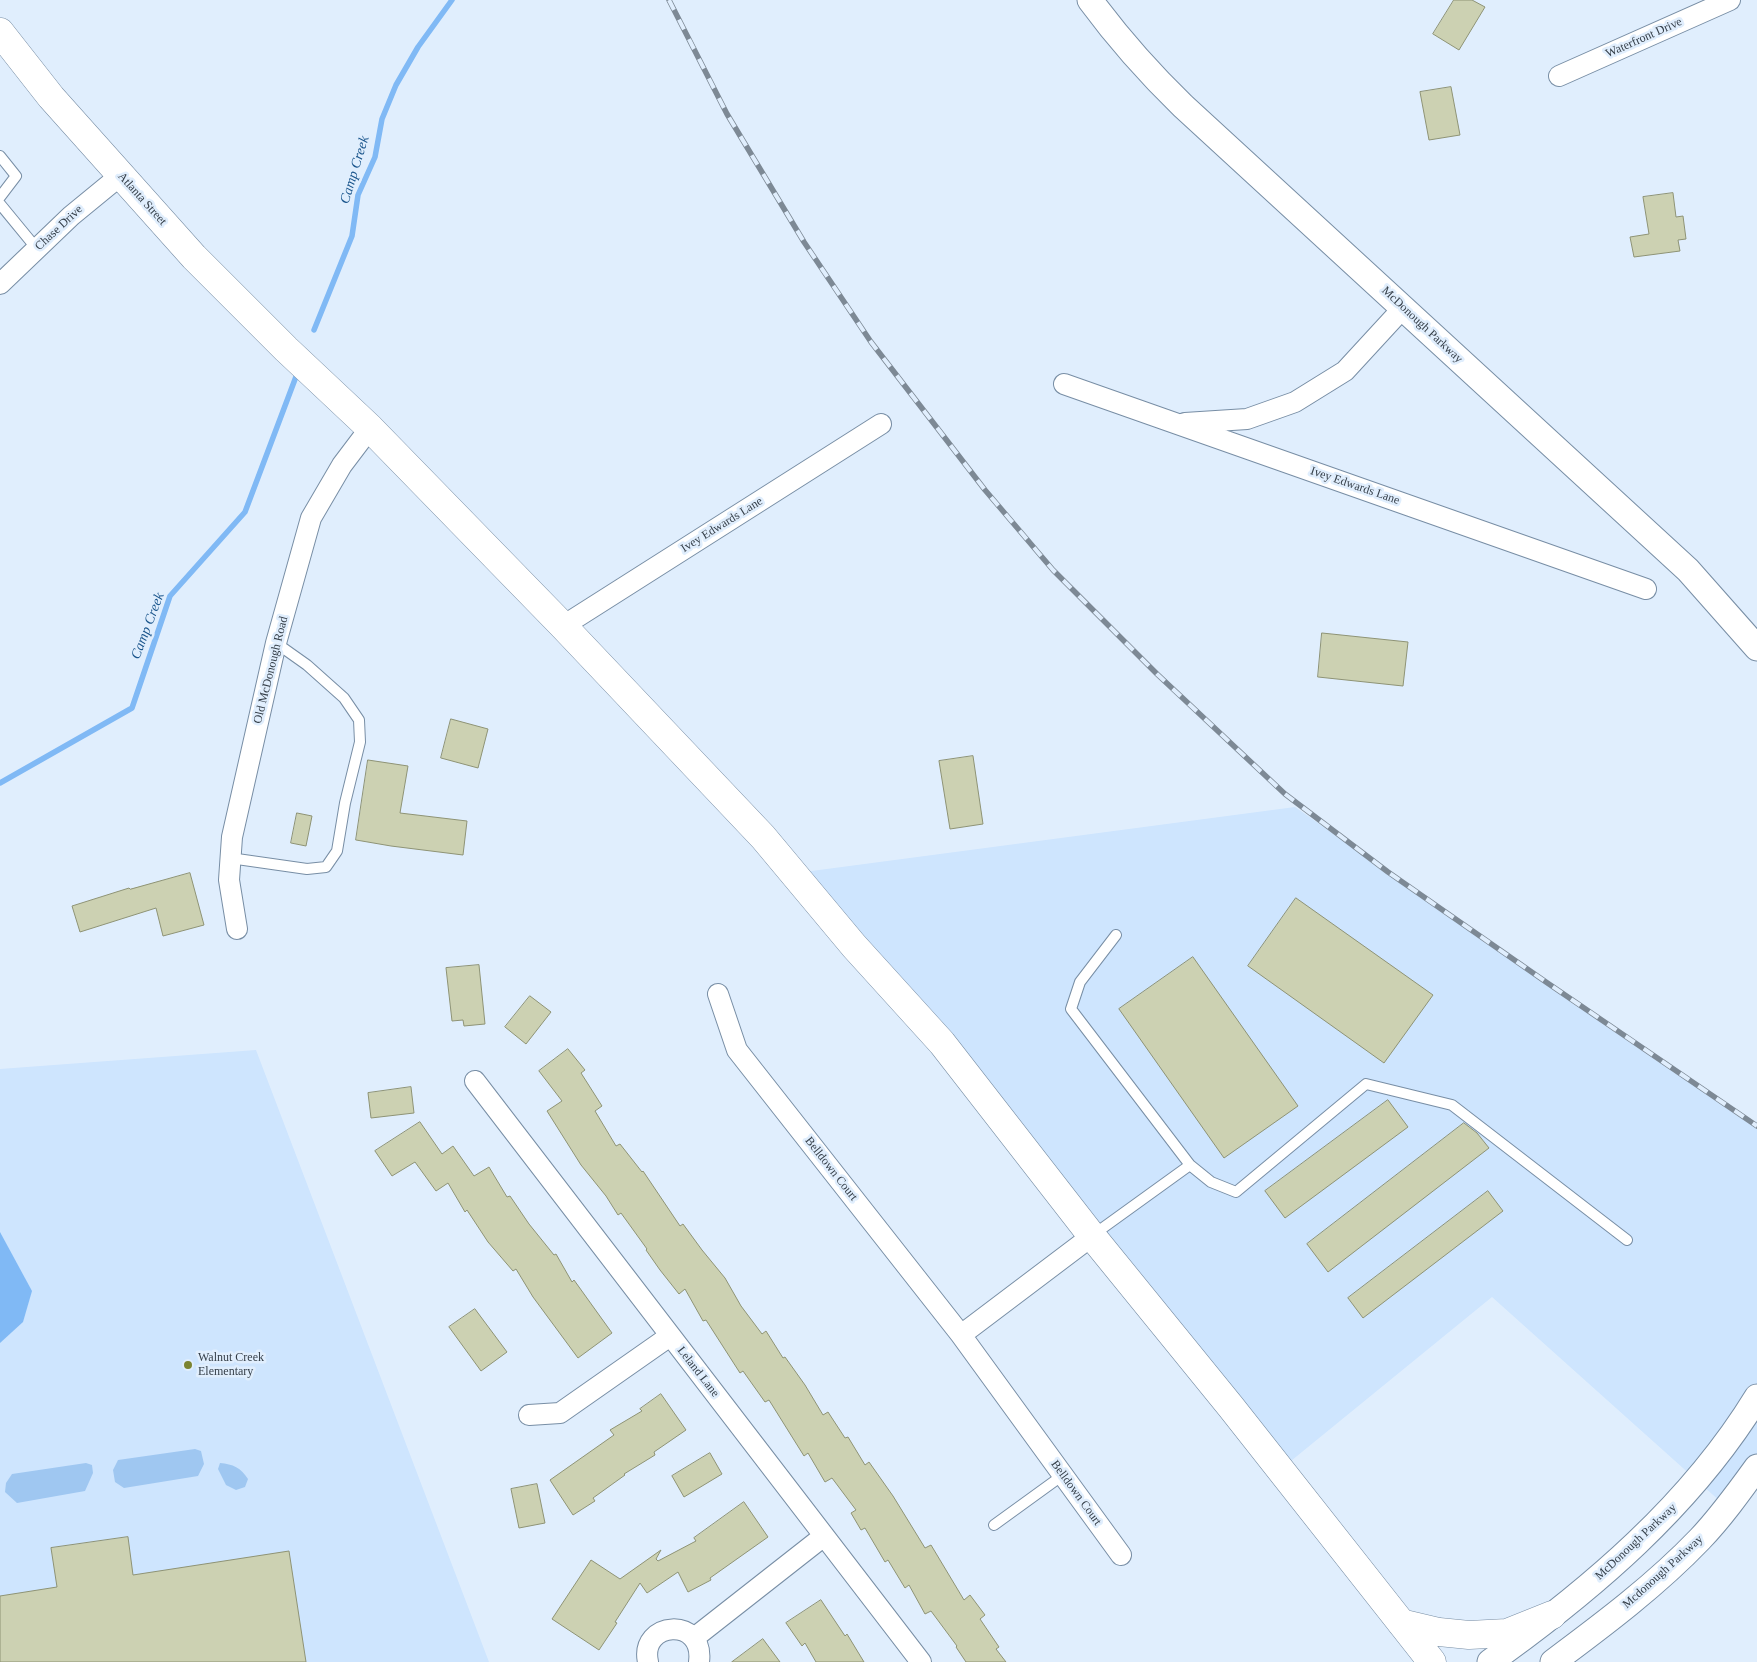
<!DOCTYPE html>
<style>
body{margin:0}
canvas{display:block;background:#e0eefd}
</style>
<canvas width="1757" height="1662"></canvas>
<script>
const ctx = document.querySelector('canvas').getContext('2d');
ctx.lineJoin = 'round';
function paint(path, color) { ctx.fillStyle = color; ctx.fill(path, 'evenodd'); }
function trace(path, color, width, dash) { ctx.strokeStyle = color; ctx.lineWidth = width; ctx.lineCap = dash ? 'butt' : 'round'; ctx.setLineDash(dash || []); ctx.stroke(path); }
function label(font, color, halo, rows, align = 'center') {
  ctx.font = font + ' Georgia,serif'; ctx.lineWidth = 5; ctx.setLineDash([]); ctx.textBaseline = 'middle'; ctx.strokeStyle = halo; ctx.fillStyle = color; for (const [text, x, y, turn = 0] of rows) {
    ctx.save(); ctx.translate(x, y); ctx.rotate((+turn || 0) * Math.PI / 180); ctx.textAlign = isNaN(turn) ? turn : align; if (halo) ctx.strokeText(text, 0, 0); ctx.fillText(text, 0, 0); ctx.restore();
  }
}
const built = new Path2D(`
 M1295,807L1757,1128V1471L1722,1503L1492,1297L1286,1465L804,872Z
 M256,1050L489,1662H0V1069Z`);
const green = new Path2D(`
 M195,1449L201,1451L204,1464L198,1476L124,1488L115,1482L113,1470L118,1460Z
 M86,1463L92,1465L93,1473L85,1491L17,1503L5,1492L6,1483L12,1474Z
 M220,1463C233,1464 241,1468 248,1479L245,1487L236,1490L226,1485L218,1469Z`);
const water = new Path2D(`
 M0,1232L32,1291L23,1322L0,1343Z`);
const stream = new Path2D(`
 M314,330L352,236L358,195L375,157L382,119L396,85L418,47L452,0
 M0,783L132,708L170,596L245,512L297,374`);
const building = new Path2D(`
 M1454,0H1472L1485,7L1459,50L1433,34Z
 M1451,87L1460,135L1429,140L1420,92Z
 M1673,193L1676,217L1683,216L1686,239L1678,240L1680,251L1634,257L1630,237L1649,234L1643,197Z
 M1322,633L1408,642L1403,686L1318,677Z
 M451,719L488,729L478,768L441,758Z
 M973,756L983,824L950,829L939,761Z
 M368,760L408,766L400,813L467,821L463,855L391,846L356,840Z
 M297,813L312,816L306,846L291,843Z
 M190,873L204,925L163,936L156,908L80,932L72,906L129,888L130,889Z
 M1296,898L1433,995L1384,1063L1248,966Z
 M1193,957L1298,1106L1224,1158L1119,1009Z
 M479,965L485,1024L464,1026L463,1020L452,1021L446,968Z
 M530,996L551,1012L526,1044L505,1027Z
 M568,1049L585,1070L581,1073L602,1106L595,1111L616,1146L620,1144L642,1172L643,1171L680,1226L683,1224L702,1250L725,1278L741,1306L762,1334L766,1331L783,1358L785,1357L805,1385L823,1415L828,1412L845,1438L848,1437L865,1465L869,1462L893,1496L925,1548L931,1545L964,1600L970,1595L985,1615L980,1619L999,1647L996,1649L1006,1662H966L956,1647L957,1646L931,1611L925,1614L909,1585L905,1588L888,1560L885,1562L865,1528L861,1530L851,1513L856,1510L832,1478L825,1482L808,1453L804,1456L769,1400L765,1402L743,1371L740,1373L706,1320L703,1321L685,1289L679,1294L660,1270L646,1250L647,1249L621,1213L618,1215L606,1196L581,1165L547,1111L562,1101L539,1071Z
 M411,1087L414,1113L371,1118L368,1093Z
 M1388,1100L1408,1127L1285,1218L1265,1191Z
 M420,1122L442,1154L453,1146L474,1176L489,1167L507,1197L510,1196L529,1224L554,1255L556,1254L572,1282L574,1280L612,1333L578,1358L533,1297L516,1269L513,1271L488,1242L467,1210L465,1212L448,1183L436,1191L415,1162L392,1176L375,1151Z
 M1464,1123L1477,1133L1489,1148L1328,1272L1307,1244Z
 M1488,1191L1503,1211L1363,1318L1348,1298Z
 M475,1309L507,1352L481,1371L449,1327Z
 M661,1394L686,1430L654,1452L655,1455L624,1474L625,1475L593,1498L595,1501L573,1515L550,1480L614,1435L610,1430L642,1411L640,1409Z
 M710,1453L722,1474L684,1497L672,1476Z
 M537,1484L545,1523L519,1528L511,1489Z
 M744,1502L768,1537L710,1578L711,1580L688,1592L678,1572L647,1593L640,1583L615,1622L617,1623L599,1650L552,1619L591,1560L620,1579L661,1550L656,1559L658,1561L696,1541L694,1538Z
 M128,1537L133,1575L289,1551L306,1662H0V1596L57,1587L51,1548Z
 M821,1600L845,1636L847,1634L864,1662H816L805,1643L802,1646L786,1623Z
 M763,1639L780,1662H732Z`);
const service = new Path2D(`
 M0,156L16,176L0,197
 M0,204L37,249
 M230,858L307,869L326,867L337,851L345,803L360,742L359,720L344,698L307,665L276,643
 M1116,935L1080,982L1071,1009L1190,1165
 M1093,1235L1190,1165L1211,1182L1236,1192L1366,1084L1452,1105L1627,1240
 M994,1525L1063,1475`);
const minor = new Path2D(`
 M1559,76L1730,0
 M0,284L71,216L121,175
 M1064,384L1646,589
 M1185,423L1247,419L1295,402L1345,371L1403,308
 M563,626L881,424
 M237,929L229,880L232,837L276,643L311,518L342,465L370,428
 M718,994L737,1050L961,1335
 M475,1081L921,1662
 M1092,1236L961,1335L1121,1555
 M529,1415L560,1413L670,1336
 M694,1638L824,1536
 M648,1662C639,1621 705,1616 699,1662`);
const tertiary = new Path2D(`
 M1090,0C1118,38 1149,73 1183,106L1688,570L1757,648
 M1490,1662C1592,1589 1691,1505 1757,1397
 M1553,1662C1604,1624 1656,1585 1700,1539C1721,1517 1739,1492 1757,1467`);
const primary = new Path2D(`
 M0,32L51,97L194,257L286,349L370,428L563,626L763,837L854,946L942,1043L1092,1236L1231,1407L1432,1662
 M1401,1623L1439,1632L1469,1635L1507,1633L1552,1615`);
const rail = new Path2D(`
 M669,0L727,114L804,242L871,342L985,490L1053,570L1157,674L1285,794L1388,872L1546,982L1757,1126`);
const markers = [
 [188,1365,5,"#7b8431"]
];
const streetNames = [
 ["Waterfront Drive",1644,38,-24],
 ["Atlanta Street",142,199,48],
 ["Chase Drive",59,228,-43],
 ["McDonough Parkway",1422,325,43],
 ["Ivey Edwards Lane",1355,486,19],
 ["Ivey Edwards Lane",722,525,-32],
 ["Old McDonough Road",271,670,-76],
 ["Belldown Court",831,1169,52],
 ["Leland Lane",698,1372,52],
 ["Belldown Court",1076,1493,54],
 ["McDonough Parkway",1636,1542,-43],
 ["Mcdonough Parkway",1663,1572,-42]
];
const poiNames = [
 ["Walnut Creek",198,1358],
 ["Elementary",198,1372]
];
const waterNames = [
 ["Camp Creek",355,170,-73],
 ["Camp Creek",148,626,-69]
];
paint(built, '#cee5fe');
paint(green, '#9fc7f1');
paint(water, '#80b9f5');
trace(stream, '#80b9f5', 5.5);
paint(building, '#ccd1b2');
trace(building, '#8e9375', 1);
trace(service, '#788ea5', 12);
trace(minor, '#788ea5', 22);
trace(tertiary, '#788ea5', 27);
trace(primary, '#788ea5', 29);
trace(service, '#fff', 10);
trace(minor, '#fff', 20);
trace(tertiary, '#fff', 25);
trace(primary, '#fff', 28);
trace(rail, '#7d8995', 5.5);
trace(rail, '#e0eefd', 4, [11]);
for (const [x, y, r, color] of markers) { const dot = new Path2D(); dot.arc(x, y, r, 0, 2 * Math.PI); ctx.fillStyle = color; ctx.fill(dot); trace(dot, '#e0eefd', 2); }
label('12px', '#343e48', '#e0eefd', streetNames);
label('12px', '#343e48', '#e0eefd', poiNames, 'left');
label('italic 14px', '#1b568d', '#e0eefd', waterNames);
</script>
